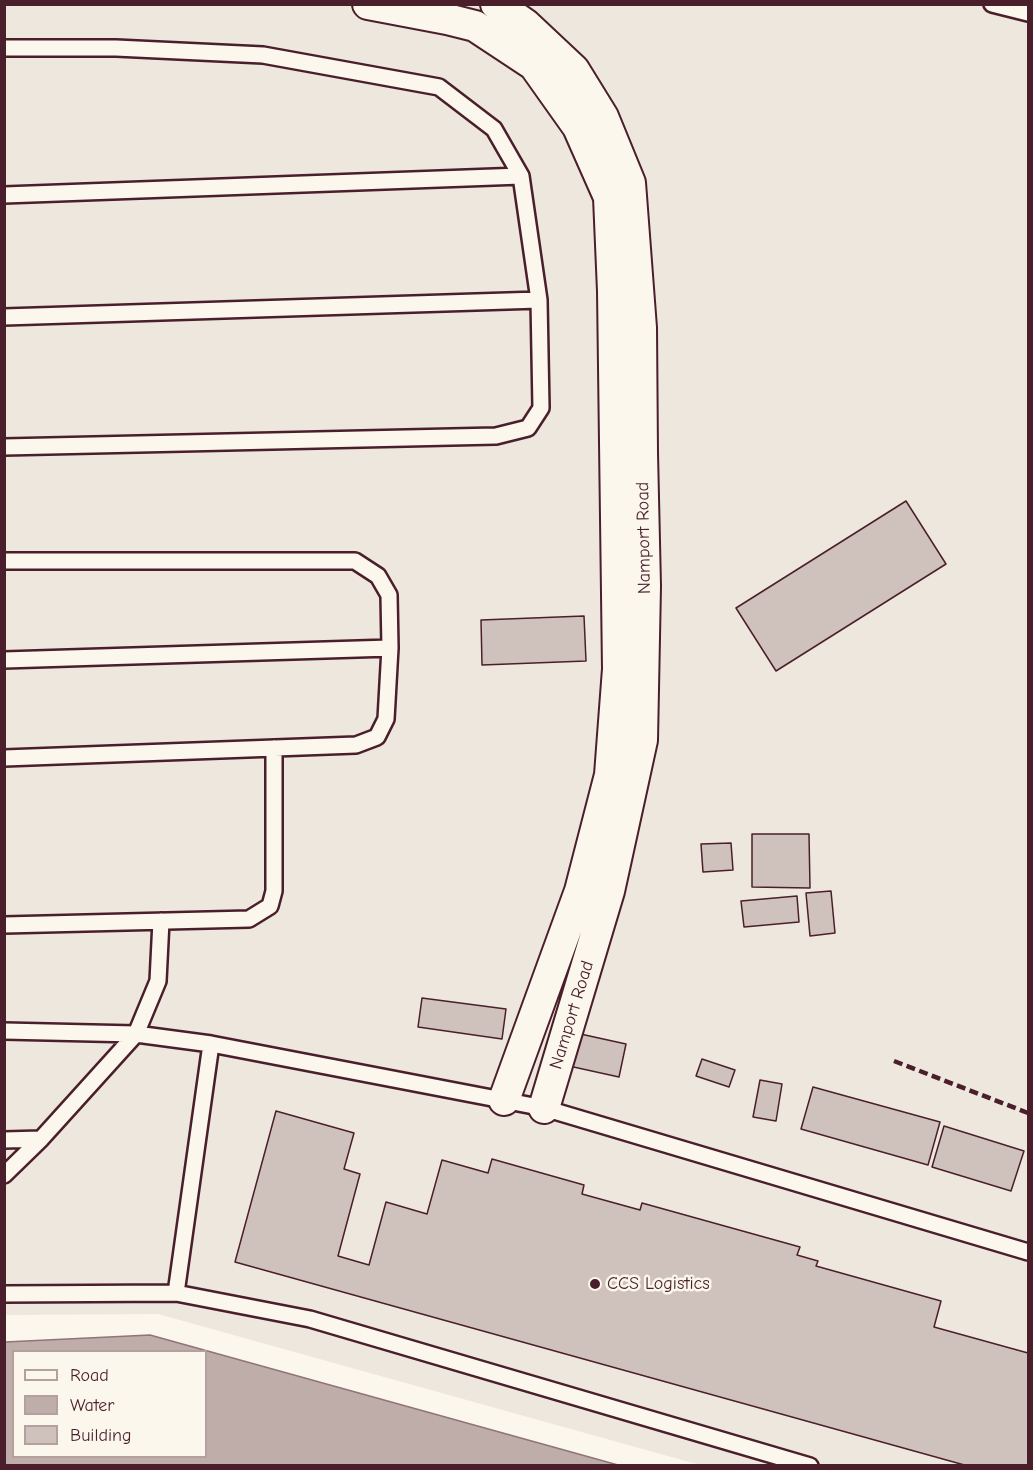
<!DOCTYPE html>
<style>
body{margin:0}
#map{position:relative;width:1033px;height:1470px;overflow:hidden;background:#fbf7ec;font-family:"Comic Neue",sans-serif}
canvas{display:block}
.frame{position:absolute;inset:0;border:6px solid #4a1f2b;pointer-events:none}
.legend{position:absolute;left:12px;top:1350px;width:195px;height:108px;box-sizing:border-box;background:#fbf7ec;border:2px solid #b4a19f;margin:0;padding:8px 10px;list-style:none;font-size:18px;color:#4a1f2b}
.legend li{display:flex;align-items:center;gap:12px;height:30px}
.legend b{width:30px;border:2px solid #b4a19f}
</style>
<div id="map">
<canvas width="1033" height="1470"></canvas>
<div class="frame"></div>
<ul class="legend">
<li><b style="height:8px;background:#fbf7ec"></b>Road</li>
<li><b style="height:16px;background:#bfadaa"></b>Water</li>
<li><b style="height:16px;background:#cfc2bc"></b>Building</li>
</ul>
</div>
<script>
const ctx = document.querySelector('canvas').getContext('2d');
ctx.lineJoin = 'round';
function paint(path, color) { ctx.fillStyle = color; ctx.fill(path, 'evenodd'); }
function trace(path, color, width, dash) { ctx.strokeStyle = color; ctx.lineWidth = width; ctx.lineCap = dash ? 'butt' : 'round'; ctx.setLineDash(dash || []); ctx.stroke(path); }
function label(font, color, halo, rows, align = 'center') {
  ctx.font = font + ' "Comic Neue",sans-serif'; ctx.lineWidth = 5; ctx.setLineDash([]); ctx.textBaseline = 'middle'; ctx.strokeStyle = halo; ctx.fillStyle = color; for (const [text, x, y, turn = 0] of rows) {
    ctx.save(); ctx.translate(x, y); ctx.rotate((+turn || 0) * Math.PI / 180); ctx.textAlign = isNaN(turn) ? turn : align; if (halo) ctx.strokeText(text, 0, 0); ctx.fillText(text, 0, 0); ctx.restore();
  }
}
const built = new Path2D(`
 M4,5H1028V1465H700L158,1314L5,1315Z`);
const water = new Path2D(`
 M150,1335L618,1465H5V1342ZM14,1352H206V1456H14Z`);
const building = new Path2D(`
 M906,501L946,564L776,671L736,608Z
 M584,616L586,661L482,665L481,620Z
 M752,834H809L810,888L752,887Z
 M731,843L733,870L703,872L701,844Z
 M831,891L835,933L810,936L806,893Z
 M797,896L799,922L744,927L741,901Z
 M422,998L506,1009L502,1039L418,1027Z
 M576,1033L626,1044L619,1077L569,1066Z
 M702,1059L735,1070L729,1087L696,1076Z
 M760,1080L782,1084L776,1121L753,1117Z
 M813,1087L940,1122L928,1165L801,1129Z
 M276,1111L354,1133L344,1169L360,1174L338,1256L369,1265L386,1202L427,1214L442,1160L488,1173L492,1159L584,1185L582,1194L640,1210L642,1203L800,1247L797,1255L818,1261L816,1266L941,1301L934,1327L1028,1353V1466H968L235,1262Z
 M944,1126L1024,1151L1011,1191L932,1167Z`);
const service = new Path2D(`
 M992,4L1028,13
 M4,48H116L263,55L439,87L494,129L521,176L539,300L541,408L528,428L496,436L4,447
 M4,195L521,176
 M4,317L539,300
 M4,561H355L378,576L389,595L390,648L386,719L377,737L356,745L4,758
 M4,660L390,648
 M4,925L249,919L270,906L274,891V748
 M4,1031L136,1034L211,1044L544,1108L1028,1252
 M4,1140L41,1139
 M4,1175L41,1139L136,1034L158,981L161,921
 M176,1293L211,1044
 M4,1294L176,1293L310,1319L810,1466`);
const minor = new Path2D(`
 M368,4L447,19L475,26L534,65L578,127L609,197L613,291L618,669L610,775L580,891L504,1100
 M496,4L525,24L574,70L603,117L630,183L641,328L642,453L645,586L642,740L609,891L544,1108`);
const rail = new Path2D(`
 M894,1061L1028,1113`);
const markers = [
 [595,1284,6,"#4a1f2b"]
];
const streetNames = [
 ["Namport Road",644,538,-91],
 ["Namport Road",572,1015,-73]
];
const poiNames = [
 ["CCS Logistics",607,1284]
];
paint(built, '#eee7de');
paint(water, '#bfadaa');
trace(water, '#907477', 1.5);
paint(building, '#cfc2bc');
trace(building, '#4a1f2b', 1.5);
trace(service, '#4a1f2b', 20);
trace(minor, '#4a1f2b', 34);
trace(service, '#fbf7ec', 15);
trace(minor, '#fbf7ec', 30);
trace(rail, '#4a1f2b', 4.5, [9, 4.5]);
for (const [x, y, r, color] of markers) { const dot = new Path2D(); dot.arc(x, y, r, 0, 2 * Math.PI); ctx.fillStyle = color; ctx.fill(dot); trace(dot, '#fbf7ec', 2); }
label('18px', '#4a1f2b', '#fbf7ec', streetNames);
label('18px', '#4a1f2b', '#fbf7ec', poiNames, 'left');
</script>
